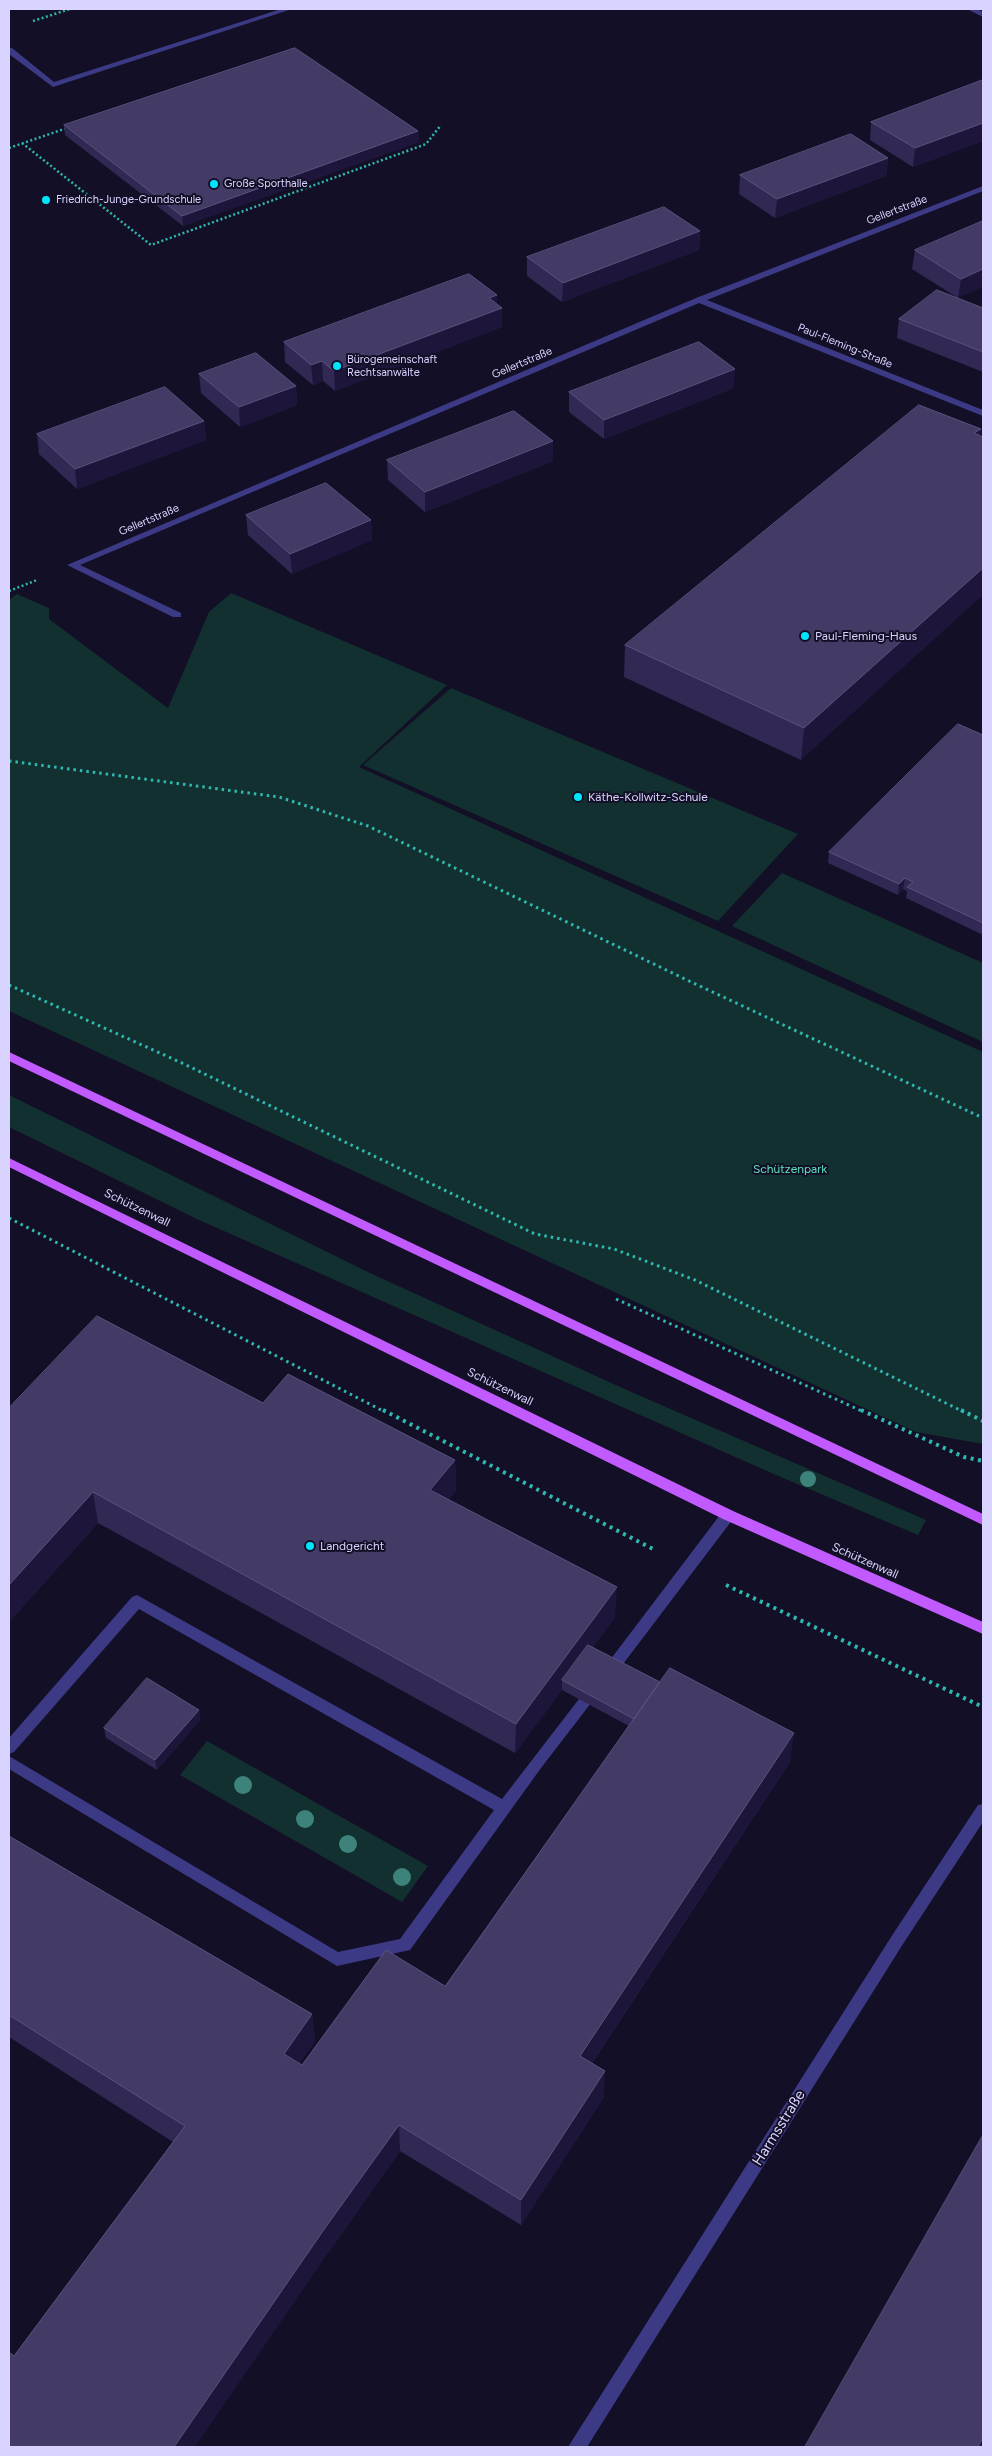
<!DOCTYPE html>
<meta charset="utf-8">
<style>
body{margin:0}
#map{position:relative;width:992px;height:2456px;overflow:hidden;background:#130f26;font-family:Figtree,sans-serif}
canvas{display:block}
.frame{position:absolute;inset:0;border:10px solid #d9d4ff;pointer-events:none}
</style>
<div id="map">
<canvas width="992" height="2456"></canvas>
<div class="frame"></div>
</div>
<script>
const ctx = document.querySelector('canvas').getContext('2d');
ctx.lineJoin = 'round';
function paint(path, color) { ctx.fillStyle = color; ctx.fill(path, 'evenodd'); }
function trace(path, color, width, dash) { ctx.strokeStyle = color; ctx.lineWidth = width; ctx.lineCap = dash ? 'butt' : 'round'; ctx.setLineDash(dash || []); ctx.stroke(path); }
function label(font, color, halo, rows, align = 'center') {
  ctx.font = font + ' Figtree,sans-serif'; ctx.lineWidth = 4; ctx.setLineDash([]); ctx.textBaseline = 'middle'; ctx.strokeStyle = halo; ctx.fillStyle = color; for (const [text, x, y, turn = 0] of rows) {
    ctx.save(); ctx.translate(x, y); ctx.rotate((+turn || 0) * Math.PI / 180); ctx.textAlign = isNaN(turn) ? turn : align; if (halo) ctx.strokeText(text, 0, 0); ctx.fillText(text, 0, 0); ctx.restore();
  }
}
const green = new Path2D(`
 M231,593L447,685L359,767L983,1052V1444L916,1432L9,1011V600L17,594L49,608V619L168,708L209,612Z
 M451,688L798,834L718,921L363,765Z
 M782,873L983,963V1042L732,926Z
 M9,1095L372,1274L629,1391L926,1520L918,1535L776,1475L199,1220L9,1127Z
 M207,1741L428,1866L402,1902L180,1775Z`);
const pathFar2 = new Path2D(`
 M33,21L70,9
 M22,143L151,245L426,144L441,125
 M9,148L67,128
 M9,591L37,580`);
const pathFar1 = new Path2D(`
 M9,761L279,797L368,826L687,980L983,1118
 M9,985L182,1063L535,1234L614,1249L695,1280L964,1412
 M9,1218L385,1412
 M616,1299L864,1412`);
const path = new Path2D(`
 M383,1410L653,1549
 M861,1410L964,1457L983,1461
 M961,1410L983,1421
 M726,1585L983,1707`);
const minor = new Path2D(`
 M281,9H292L53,87L9,54V48H12L54,82Z
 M967,9H977L983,12V17Z
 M983,186V191L707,300L983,410V416L699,303L80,565L181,613V617H173L67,565L696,298Z
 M728,1509L733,1511L735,1515L733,1519L617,1672L612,1674L607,1672L605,1668L607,1664L723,1511Z
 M137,1595L502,1799L579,1699L584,1697L589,1699L591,1703L541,1768L410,1950L337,1966L9,1769V1756L338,1952L400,1939L494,1810L139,1609L14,1752L9,1754V1738L132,1597Z
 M983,1804V1822L903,1944L587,2447H568L893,1934L978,1805Z`);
const major = new Path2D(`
 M9,1052L983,1514V1525L9,1061Z
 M9,1158L733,1511L983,1622V1634L723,1519L9,1167Z`);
const trees = [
 [808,1479,8],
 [243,1785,9],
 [305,1819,9],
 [348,1844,9],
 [402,1877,9]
];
const wall = new Path2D(`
 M983,80V141L913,167L870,140L871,122Z
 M64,125L418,131L419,142L183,226L65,135Z
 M888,158L886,176L775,218L739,194L740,175Z
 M983,221L958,298L912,269L915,250Z
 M700,231L699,250L562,302L527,276V257Z
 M497,295V304L502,308V327L335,391L323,381L313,385L285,362L284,342Z
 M983,308V372L897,338L899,319Z
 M199,374L296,386L297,405L240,427L201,393Z
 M734,388L604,439L569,412V392Z
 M204,421L206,440L77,489L39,454L37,434Z
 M981,429L980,436L801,760L624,677L625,645Z
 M553,441V461L425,512L388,480L387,460Z
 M246,515L371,520L372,540L292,574L248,535Z
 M983,735V935L906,898L907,891L903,889L898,895L828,863L829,852Z
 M263,1403L455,1460L456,1490L448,1500L615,1617L593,1647L790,1762L592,2063L604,2097L521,2225L400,2151L328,2253L14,2356L173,2142L9,2037V1836L312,2014L315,2041L299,2064L302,2065L445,1986L629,1726L562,1690L515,1753L98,1523L9,1622V1408Z
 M199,1710L200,1720L157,1770L106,1738L104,1728Z`);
const shadedWall = new Path2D(`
 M983,123V141L913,167L915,148Z
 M418,131L419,142L183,226L182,216Z
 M888,158L886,176L775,218L777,199Z
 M700,231L699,250L562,302L563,283Z
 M983,269V287L958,298L961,279Z
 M497,295V309L502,308V327L335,391L334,371L489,298Z
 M322,361L323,381L313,385L311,365Z
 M735,369L734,388L604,439V420Z
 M296,386L297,405L240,427L239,407Z
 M204,421L206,440L77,489L75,469Z
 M981,429L976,459L974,433Z
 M553,441V461L425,512V492Z
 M371,520L372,540L292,574L290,554Z
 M983,568V595L801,760L804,728Z
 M905,878L903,889L898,895L899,884Z
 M455,1460L456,1490L431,1520L430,1490Z
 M93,1492L98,1523L9,1622V1585Z
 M617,1587L615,1617L567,1683L562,1680V1690L515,1753L516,1724Z
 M199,1710L200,1720L157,1770L155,1760Z
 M794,1733L790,1762L579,2082L580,2056Z
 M312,2014L315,2041L287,2081L284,2054Z
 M605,2071L604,2097L521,2225V2200Z
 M399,2125L400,2151L328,2253L195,2447H174L325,2228Z
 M983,2437V2445L982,2447H978Z`);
const building = new Path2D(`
 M295,48L418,131L182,216L64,125Z
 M983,80V123L915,148L871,122Z
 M851,134L888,158L777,199L740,175Z
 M664,207L700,231L563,283L527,257Z
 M983,221V269L961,279L915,250Z
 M469,274L497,295L489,298L502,308L334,371L322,361L311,365L284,342Z
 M937,290L983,308V352L899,319Z
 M699,342L735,369L604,420L569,392Z
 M256,353L296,386L239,407L199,374Z
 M165,387L204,421L75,469L37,434Z
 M919,405L981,429L974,433L983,437V568L804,728L625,645Z
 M514,411L553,441L425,492L387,460Z
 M326,483L371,520L290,554L246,515Z
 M958,724L983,735V923L907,887L913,882L905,878L899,884L829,852Z
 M97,1316L263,1403L288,1374L455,1460L430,1490L617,1587L516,1724L93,1492L9,1585V1408Z
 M588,1645L660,1682L634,1719L562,1680Z
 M670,1668L794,1733L580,2056L605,2071L521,2200L399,2125L325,2228L174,2447H9V2352L14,2356L185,2126L9,2015V1836L312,2014L284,2054L302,2065L386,1950L445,1986Z
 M147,1678L199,1710L155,1760L104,1728Z
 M983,2135V2437L978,2447H805Z`);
const markers = [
 [214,184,5,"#00e5ff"],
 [46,200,5,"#00e5ff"],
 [337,366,5,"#00e5ff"],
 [805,636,5,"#00e5ff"],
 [578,797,5,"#00e5ff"],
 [310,1546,5,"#00e5ff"]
];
const farPoinames = [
 ["Große Sporthalle",224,184],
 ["Friedrich-Junge-Grundschule",56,200],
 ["Bürogemeinschaft",347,360],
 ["Rechtsanwälte",347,373]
];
const farStreetnames = [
 ["Gellertstraße",897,210,-21],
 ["Paul-Fleming-Straße",845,346,22],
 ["Gellertstraße",522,363,-23],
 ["Gellertstraße",149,520,-23]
];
const poiNames = [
 ["Paul-Fleming-Haus",815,636],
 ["Käthe-Kollwitz-Schule",588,797],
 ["Landgericht",320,1546]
];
const parkNames = [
 ["Schützenpark",790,1169]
];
const streetNames = [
 ["Schützenwall",137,1208,26],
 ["Schützenwall",500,1387,26],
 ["Schützenwall",865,1561,24]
];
const nearStreetnames = [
 ["Harmsstraße",779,2128,-58]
];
paint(green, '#12302f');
trace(pathFar2, '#2fb8b0', 2.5, [2, 2.5]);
trace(pathFar1, '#2fb8b0', 3, [2.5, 4]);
trace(path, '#2fb8b0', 4, [3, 4.5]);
paint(minor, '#3d3a85');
paint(major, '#c25bff');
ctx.fillStyle = '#3d827b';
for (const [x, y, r] of trees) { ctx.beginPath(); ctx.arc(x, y, r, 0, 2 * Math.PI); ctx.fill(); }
paint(wall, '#312854');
paint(shadedWall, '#1d163a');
paint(building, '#433a66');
trace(building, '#5a527e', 1);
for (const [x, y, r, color] of markers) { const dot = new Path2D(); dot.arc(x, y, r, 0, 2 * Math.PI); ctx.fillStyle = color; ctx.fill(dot); trace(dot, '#130f26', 2); }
label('11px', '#d9d4ff', '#130f26', farPoinames, 'left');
label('11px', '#d9d4ff', '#130f26', farStreetnames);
label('12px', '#d9d4ff', '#130f26', poiNames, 'left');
label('12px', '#5fe0c0', '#130f26', parkNames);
label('12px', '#d9d4ff', '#130f26', streetNames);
label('15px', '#d9d4ff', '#130f26', nearStreetnames);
</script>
